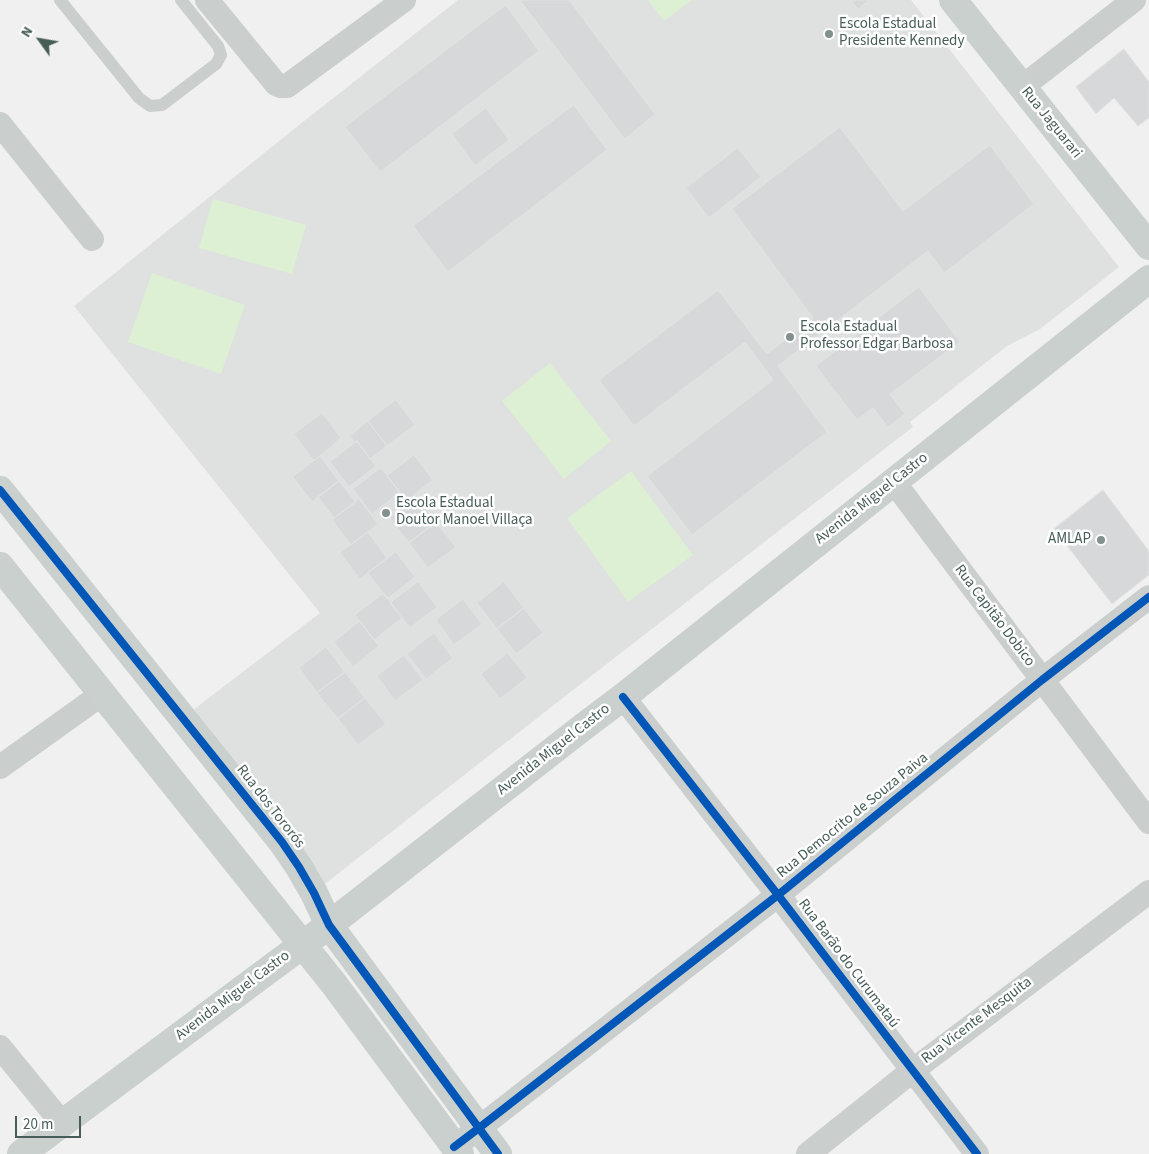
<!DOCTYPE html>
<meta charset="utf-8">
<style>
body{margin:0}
#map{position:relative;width:1149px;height:1154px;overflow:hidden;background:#f1f0f1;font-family:"Source Sans 3",sans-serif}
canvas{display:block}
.north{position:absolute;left:15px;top:15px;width:50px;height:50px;-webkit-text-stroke:4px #fff;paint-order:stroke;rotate:302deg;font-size:14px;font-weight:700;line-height:20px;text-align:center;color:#475d58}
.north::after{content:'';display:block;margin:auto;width:18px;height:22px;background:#475d58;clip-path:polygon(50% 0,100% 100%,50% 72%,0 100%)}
.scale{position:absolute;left:15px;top:1116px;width:66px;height:22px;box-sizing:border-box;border:2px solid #475d58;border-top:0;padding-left:6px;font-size:15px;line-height:18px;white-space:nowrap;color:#475d58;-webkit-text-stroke:4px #fff;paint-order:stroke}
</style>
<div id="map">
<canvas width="1149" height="1154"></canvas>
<div class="north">N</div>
<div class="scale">20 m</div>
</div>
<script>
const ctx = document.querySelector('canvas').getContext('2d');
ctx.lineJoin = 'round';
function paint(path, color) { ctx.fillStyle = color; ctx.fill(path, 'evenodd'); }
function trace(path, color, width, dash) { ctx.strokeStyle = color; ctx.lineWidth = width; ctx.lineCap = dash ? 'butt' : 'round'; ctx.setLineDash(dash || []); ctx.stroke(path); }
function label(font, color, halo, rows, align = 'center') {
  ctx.font = font + ' "Source Sans 3",sans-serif'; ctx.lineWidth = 5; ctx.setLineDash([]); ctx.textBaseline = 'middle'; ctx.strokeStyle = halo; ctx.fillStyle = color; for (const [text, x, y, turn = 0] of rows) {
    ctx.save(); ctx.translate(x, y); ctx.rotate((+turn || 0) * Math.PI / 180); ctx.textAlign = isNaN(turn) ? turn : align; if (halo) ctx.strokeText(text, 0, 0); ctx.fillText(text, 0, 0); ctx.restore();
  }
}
const education = new Path2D(`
 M458,0H911L1119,267L1040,329L1007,346L910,422L913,427L573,690L321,887L189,713L320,613L74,306L299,125Z`);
const green = new Path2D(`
 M648,0H692L664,21Z
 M213,199L306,225L292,274L199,248Z
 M152,273L245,305L221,374L128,342Z
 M550,363L611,441L564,479L502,401Z
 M631,471L693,555L628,602L567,518Z`);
const building = new Path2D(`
 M520,0H569L655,114L625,139Z
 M851,0H870L858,9Z
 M506,5L539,51L380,172L345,127Z
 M1124,49L1149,82V118L1138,126L1114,98L1096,114L1076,87Z
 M574,105L607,150L448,272L413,226Z
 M486,108L509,140L475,166L452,134Z
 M840,127L903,211L990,145L1034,204L944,273L928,251L778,366L827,432L692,535L647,476L773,380L745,342L634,426L599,380L718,290L767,354L813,318L732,209Z
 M738,148L761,177L709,218L686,188Z
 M919,287L960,342L890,394L905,414L888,427L873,408L857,420L816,366Z
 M396,400L415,425L387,446L368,421Z
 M322,413L341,438L314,461L294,434Z
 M368,421L387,446L370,459L357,441L355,443L350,436Z
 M357,441L376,466L349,487L330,462Z
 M414,455L433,480L406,501L387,476Z
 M320,456L339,481L312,502L293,477Z
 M381,468L400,492L372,514L353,489Z
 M339,481L356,502L334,518L318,497Z
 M1103,490L1149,551V575L1112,604L1054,529Z
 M417,497L436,522L409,543L390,518Z
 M359,499L378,524L351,545L332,520Z
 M436,522L456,547L428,568L409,543Z
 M368,532L387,558L360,579L340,553Z
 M396,552L415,577L387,599L368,573Z
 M418,582L437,607L410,628L390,603Z
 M504,582L524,608L497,629L477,603Z
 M384,593L402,618L374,640L355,615Z
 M463,599L482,624L454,645L436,620Z
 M524,608L543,633L516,654L497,629Z
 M360,621L379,646L353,667L334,642Z
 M434,633L453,658L426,679L407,654Z
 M326,647L345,672L317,693L299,668Z
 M508,653L527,678L500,699L481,674Z
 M404,655L423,680L395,701L377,676Z
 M345,672L365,698L338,719L317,693Z
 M365,698L386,724L358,745L338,719Z`);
const lane = new Path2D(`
 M60,0L139,98L150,106L162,105L216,64L221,55L218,46L181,0`);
const street = new Path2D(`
 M207,0L276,84L281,86H287L404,0
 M1022,87L1134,0
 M0,124L92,239
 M894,482L1149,822
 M623,697L778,895L977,1154
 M0,767L102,694
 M0,1047L62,1123
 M454,1147L479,1128L778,895L1042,680L1149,597
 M808,1154L912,1071L1149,892`);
const secondary = new Path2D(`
 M953,0L1149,246
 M0,490L282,842L299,867L314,893L329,925L498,1154
 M0,566L334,984L460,1154
 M21,1154L329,925L587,724L623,697L1149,279`);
const cycleway = new Path2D(`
 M0,490L282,842L299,867L314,893L329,925L498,1154
 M623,697L778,895L977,1154
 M454,1147L479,1128L778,895L1042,680L1149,597`);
const markers = [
 [829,34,5,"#82908e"],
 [790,337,5,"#82908e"],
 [386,513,5,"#82908e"],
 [1101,540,5,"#82908e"]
];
const poiNames = [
 ["Escola Estadual",839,25],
 ["Presidente Kennedy",839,42],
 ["Escola Estadual",800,328],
 ["Professor Edgar Barbosa",800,345],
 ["Escola Estadual",396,504],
 ["Doutor Manoel Villaça",396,521],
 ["AMLAP",1091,540,"right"]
];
const streetNames = [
 ["Rua Jaguarari",1051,123,51],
 ["Avenida Miguel Castro",872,499,-38],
 ["Rua Capitão Dobico",994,616,53],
 ["Avenida Miguel Castro",554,750,-38],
 ["Rua dos Tororós",270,807,52],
 ["Rua Democrito de Souza Paiva",853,816,-39],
 ["Rua Barão do Curumataú",848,964,53],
 ["Avenida Miguel Castro",233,996,-37],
 ["Rua Vicente Mesquita",977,1021,-37]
];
paint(education, '#dfe0e0');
paint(green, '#ddf0d4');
paint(building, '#d7d8d9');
trace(building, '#e2e3e3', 1);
trace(lane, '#cacecd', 12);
trace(street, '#cacecd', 24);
trace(secondary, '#cad0ce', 28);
trace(cycleway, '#0057b8', 8);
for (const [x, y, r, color] of markers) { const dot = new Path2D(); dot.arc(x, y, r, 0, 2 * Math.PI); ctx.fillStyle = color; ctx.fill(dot); trace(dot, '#fff', 2); }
label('15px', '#475d58', '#fff', poiNames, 'left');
label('15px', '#475d58', '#fff', streetNames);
</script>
